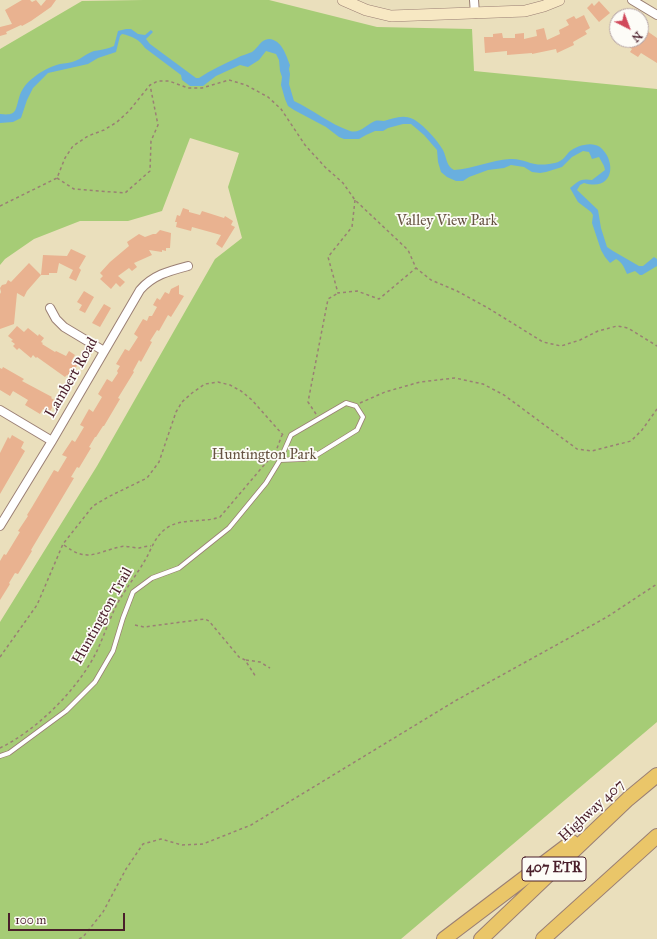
<!DOCTYPE html>
<style>
body{margin:0}
#map{position:relative;width:657px;height:939px;overflow:hidden;background:#eadfbc;font-family:"IM FELL Great Primer",serif}
canvas{display:block}
.north{position:absolute;left:609px;top:8px;width:40px;height:40px;box-sizing:border-box;background:#fdfcf7;border:1px solid #b5a4a5;border-radius:50%;rotate:138deg;font-size:11px;font-weight:700;line-height:16px;text-align:center;color:#4a1f2b}
.north::after{content:'';display:block;margin:auto;width:14px;height:18px;background:#d1495b;clip-path:polygon(50% 0,100% 100%,50% 72%,0 100%)}
.scale{position:absolute;left:8px;top:913px;width:117px;height:18px;box-sizing:border-box;border:2px solid #4a1f2b;border-top:0;padding-left:5px;font-size:12px;line-height:14px;white-space:nowrap;color:#4a1f2b;-webkit-text-stroke:3px #fdfcf7;paint-order:stroke}
</style>
<div id="map">
<canvas width="657" height="939"></canvas>
<div class="north">N</div>
<div class="scale">100 m</div>
</div>
<script>
const ctx = document.querySelector('canvas').getContext('2d');
ctx.lineJoin = 'round';
function paint(path, color) { ctx.fillStyle = color; ctx.fill(path, 'evenodd'); }
function trace(path, color, width, dash) { ctx.strokeStyle = color; ctx.lineWidth = width; ctx.lineCap = dash ? 'butt' : 'round'; ctx.setLineDash(dash || []); ctx.stroke(path); }
function label(font, color, halo, rows, align = 'center') {
  ctx.font = font + ' "IM FELL Great Primer",serif'; ctx.lineWidth = 3.5; ctx.setLineDash([]); ctx.textBaseline = 'middle'; ctx.strokeStyle = halo; ctx.fillStyle = color; for (const [text, x, y, turn = 0] of rows) {
    ctx.save(); ctx.translate(x, y); ctx.rotate((+turn || 0) * Math.PI / 180); ctx.textAlign = isNaN(turn) ? turn : align; if (halo) ctx.strokeText(text, 0, 0); ctx.fillText(text, 0, 0); ctx.restore();
  }
}
const green = new Path2D(`
 M143,0H269L377,27L472,29L474,71L657,89V722L401,939H0V622L97,466L215,259L242,238L228,187L239,153L190,138L162,211L128,221H80L34,239L5,259L0,265V49L82,1Z`);
const water = new Path2D(`
 M126,29H131L138,34L145,35L151,30L153,32L146,39L150,44L196,78H199C211,70 224,64 237,58C242,55 248,54 252,52C258,48 261,39 269,39C282,40 286,55 290,65L289,69L290,74L289,84L294,101C313,110 330,124 350,131C360,134 367,124 375,121C378,120 381,121 384,121C394,118 403,114 413,119C423,124 438,141 443,150C447,158 446,166 454,170C473,169 491,160 510,159C525,158 531,167 549,164C553,163 557,163 560,161C564,159 566,155 569,152C576,146 591,141 600,147C617,161 614,192 584,183L580,185L577,190L598,210L601,228L607,247L613,251L639,266H643L654,257L657,259V266L642,275H640L635,271L627,274C624,267 622,262 616,259L610,263L605,257L601,250L592,223L593,215L591,212L578,202L570,188C578,181 581,178 592,180L605,170L604,166L599,157L592,159L589,152L583,151L572,157L562,167L546,172L540,173L532,172L524,167L511,165L504,168L488,170L469,177L463,181H456L447,177L441,172L438,162L437,150L424,135L411,124H403L388,128L383,131H375L366,135L359,139H344L339,137L326,127L294,110L288,106L285,99L281,85L282,77L280,71L279,60L276,54L266,51L259,60L248,67L240,65L216,76L203,86H190L182,80L181,75L145,48C140,40 132,36 122,34L120,36L116,52L98,58L88,64L48,73L33,88L27,100L21,118L13,122L0,123V114C17,116 15,111 19,98C21,90 27,82 33,78C40,72 51,66 60,64C65,63 70,63 75,61C81,59 87,53 94,51C101,50 107,49 114,46L118,31Z`);
const building = new Path2D(`
 M22,0H30L32,2L36,0L41,6L46,0H56L51,7L31,21L22,26L21,25L6,32L7,34L0,36V27L12,24L5,10Z
 M599,1L610,13L599,22L587,8L592,3L594,6Z
 M584,15L590,28L585,31L587,34L573,42L574,45L557,53L556,49L532,54V53L507,55V51L485,53L484,37H493V34L502,33L503,38H515V34L524,33V39L537,36L536,30L544,28L547,40L560,34L559,30L569,25L566,20L574,16L576,19Z
 M647,31L657,38V63L641,53L638,57L630,52L632,49L619,40H641V34L644,36Z
 M183,208L189,210V212L200,215L202,211L224,218L225,216L233,221L231,225L235,227L222,248L216,244L221,235L192,227L191,231L176,227L177,222H175L177,215L180,216Z
 M160,230L171,233L170,248H166V251L162,250V252L149,250L152,255L134,263L137,267L132,271L129,268L118,276L125,282L120,287L116,283L111,289L100,279L103,276L100,273L110,262L129,246L127,242L139,234L145,237L153,234H156Z
 M71,249L86,256L79,268L81,270L76,281L69,278L73,270L59,263L57,273H49V275H41L27,291L24,297L17,293L14,324L0,329V294L1,292L0,288L2,285L6,284L8,280L11,282L29,263L41,275L43,255L67,256Z
 M179,285V294L184,296L171,317L168,315L159,331L157,330L150,341L152,342L141,362L139,360L133,371L134,372L118,398L120,399L104,426H103L96,437H95L89,447L91,448L79,468L77,467L71,477L74,478L31,550L32,551L18,574L15,573L9,583L10,584L0,600V561L4,554L6,555L20,532L18,531L28,516L27,515L32,507L54,470L58,472L67,457L62,455L72,440L75,442L84,427L80,425L89,409L93,412L102,397L98,394L107,379L112,382L118,373L117,371L120,366L116,364L125,349L129,351L138,337L134,334L143,319L147,321L149,316H152L157,307L153,305L157,298L160,300L165,292L169,294L171,289Z
 M84,291L94,297L85,313L79,310L82,305L77,302Z
 M104,304L111,308L100,327L92,323Z
 M17,326L24,332L28,328L38,336L39,334L44,338L41,342L43,343L42,344L55,352L56,351L66,356L69,351L75,355L72,360L78,364L70,377L67,375L65,377L37,357L36,358L33,355L31,358L19,348L17,350L13,346L15,344L11,341L13,340L8,336Z
 M3,367L24,379L22,381L52,397L51,398L56,401L49,413L43,409L40,414L25,405L28,400L13,391L10,396L0,390V368L2,369Z
 M12,435L24,442L21,448L25,451L0,494V453L8,437L10,439Z`);
const path = new Path2D(`
 M57,178L74,189L125,193L150,171L151,141L158,125L150,85
 M355,200L352,227L328,257L338,293L357,291L379,299L416,268
 M0,206L57,178L65,158L73,146L88,136L104,130L117,122L129,111L150,85L158,81H169L188,88H202L229,80L246,85L268,97L281,109L305,145L325,167L343,183L355,200L408,250L416,268L431,280L457,291L488,308L543,342L561,346L580,340L598,331L617,326L628,328L657,346
 M360,403L385,392L420,382L455,378L483,384L504,395L577,449L592,451L631,441L642,430L657,409
 M316,414L308,402L328,299L338,293
 M64,545C87,563 96,552 120,547C126,545 133,548 139,548C143,547 147,546 151,546
 M135,625L144,627L205,619L209,621L239,657L245,660L256,677
 M0,657L37,605L63,544L93,506L108,497L147,478L159,462L176,412L182,402L192,393L205,384L218,382L230,385L241,391L252,400L283,435
 M246,660L260,662L270,668
 M0,748C37,730 77,690 96,653C103,638 109,621 116,606C124,591 135,577 144,562C152,549 155,534 170,526C186,518 204,523 220,517L276,451L282,435
 M79,939L83,937L103,912L126,869L143,844L161,839L182,845L203,844L251,825L455,701L607,617L657,584`);
const lane = new Path2D(`
 M0,756L9,753L66,711L95,682L113,651L123,618L133,592L152,578L179,568L229,528L266,483L280,460L291,435L346,403L356,406L363,417L357,430L315,456L304,459L280,460`);
const street = new Path2D(`
 M474,0L475,14
 M632,0L657,15
 M50,308L56,319L64,327L104,351
 M0,410L52,441
 M0,526L52,441L140,290C153,275 169,271 188,266`);
const secondary = new Path2D(`
 M343,0L366,10L391,16L525,11L544,6L559,0`);
const highway = new Path2D(`
 M444,939L572,842
 M481,939L628,799L657,775
 M543,939L657,836`);
const shields = [
 [554,869,64]
];
const shieldNames = [
 ["407 ETR",554,869]
];
const parkNames = [
 ["Valley View Park",447,221],
 ["Huntington Park",264,455]
];
const streetNames = [
 ["Lambert Road",72,378,-60],
 ["Huntington Trail",103,616,-61],
 ["Highway 407",592,811,-43]
];
paint(green, '#a6cc76');
paint(water, '#69afdf');
paint(building, '#e9b290');
trace(lane, '#9a7f74', 5.5);
trace(street, '#9a7f74', 10);
trace(secondary, '#9a7f74', 12);
trace(highway, '#9a7f74', 16);
trace(path, '#9a7f74', 1.5, [3, 3]);
trace(lane, '#fff', 4);
trace(street, '#fff', 8);
trace(secondary, '#f7e8c3', 11);
trace(highway, '#eac669', 14);
for (const [x, y, w] of shields) { const box = new Path2D(); box.roundRect(x - w / 2, y - 12, w, 24, 3); ctx.fillStyle = '#fdfcf7'; ctx.fill(box); trace(box, '#4a1f2b', 1); }
label('bold 14px', '#4a1f2b', null, shieldNames);
label('15px', '#665342', '#fdfcf7', parkNames);
label('15px', '#4a1f2b', '#fdfcf7', streetNames);
</script>
